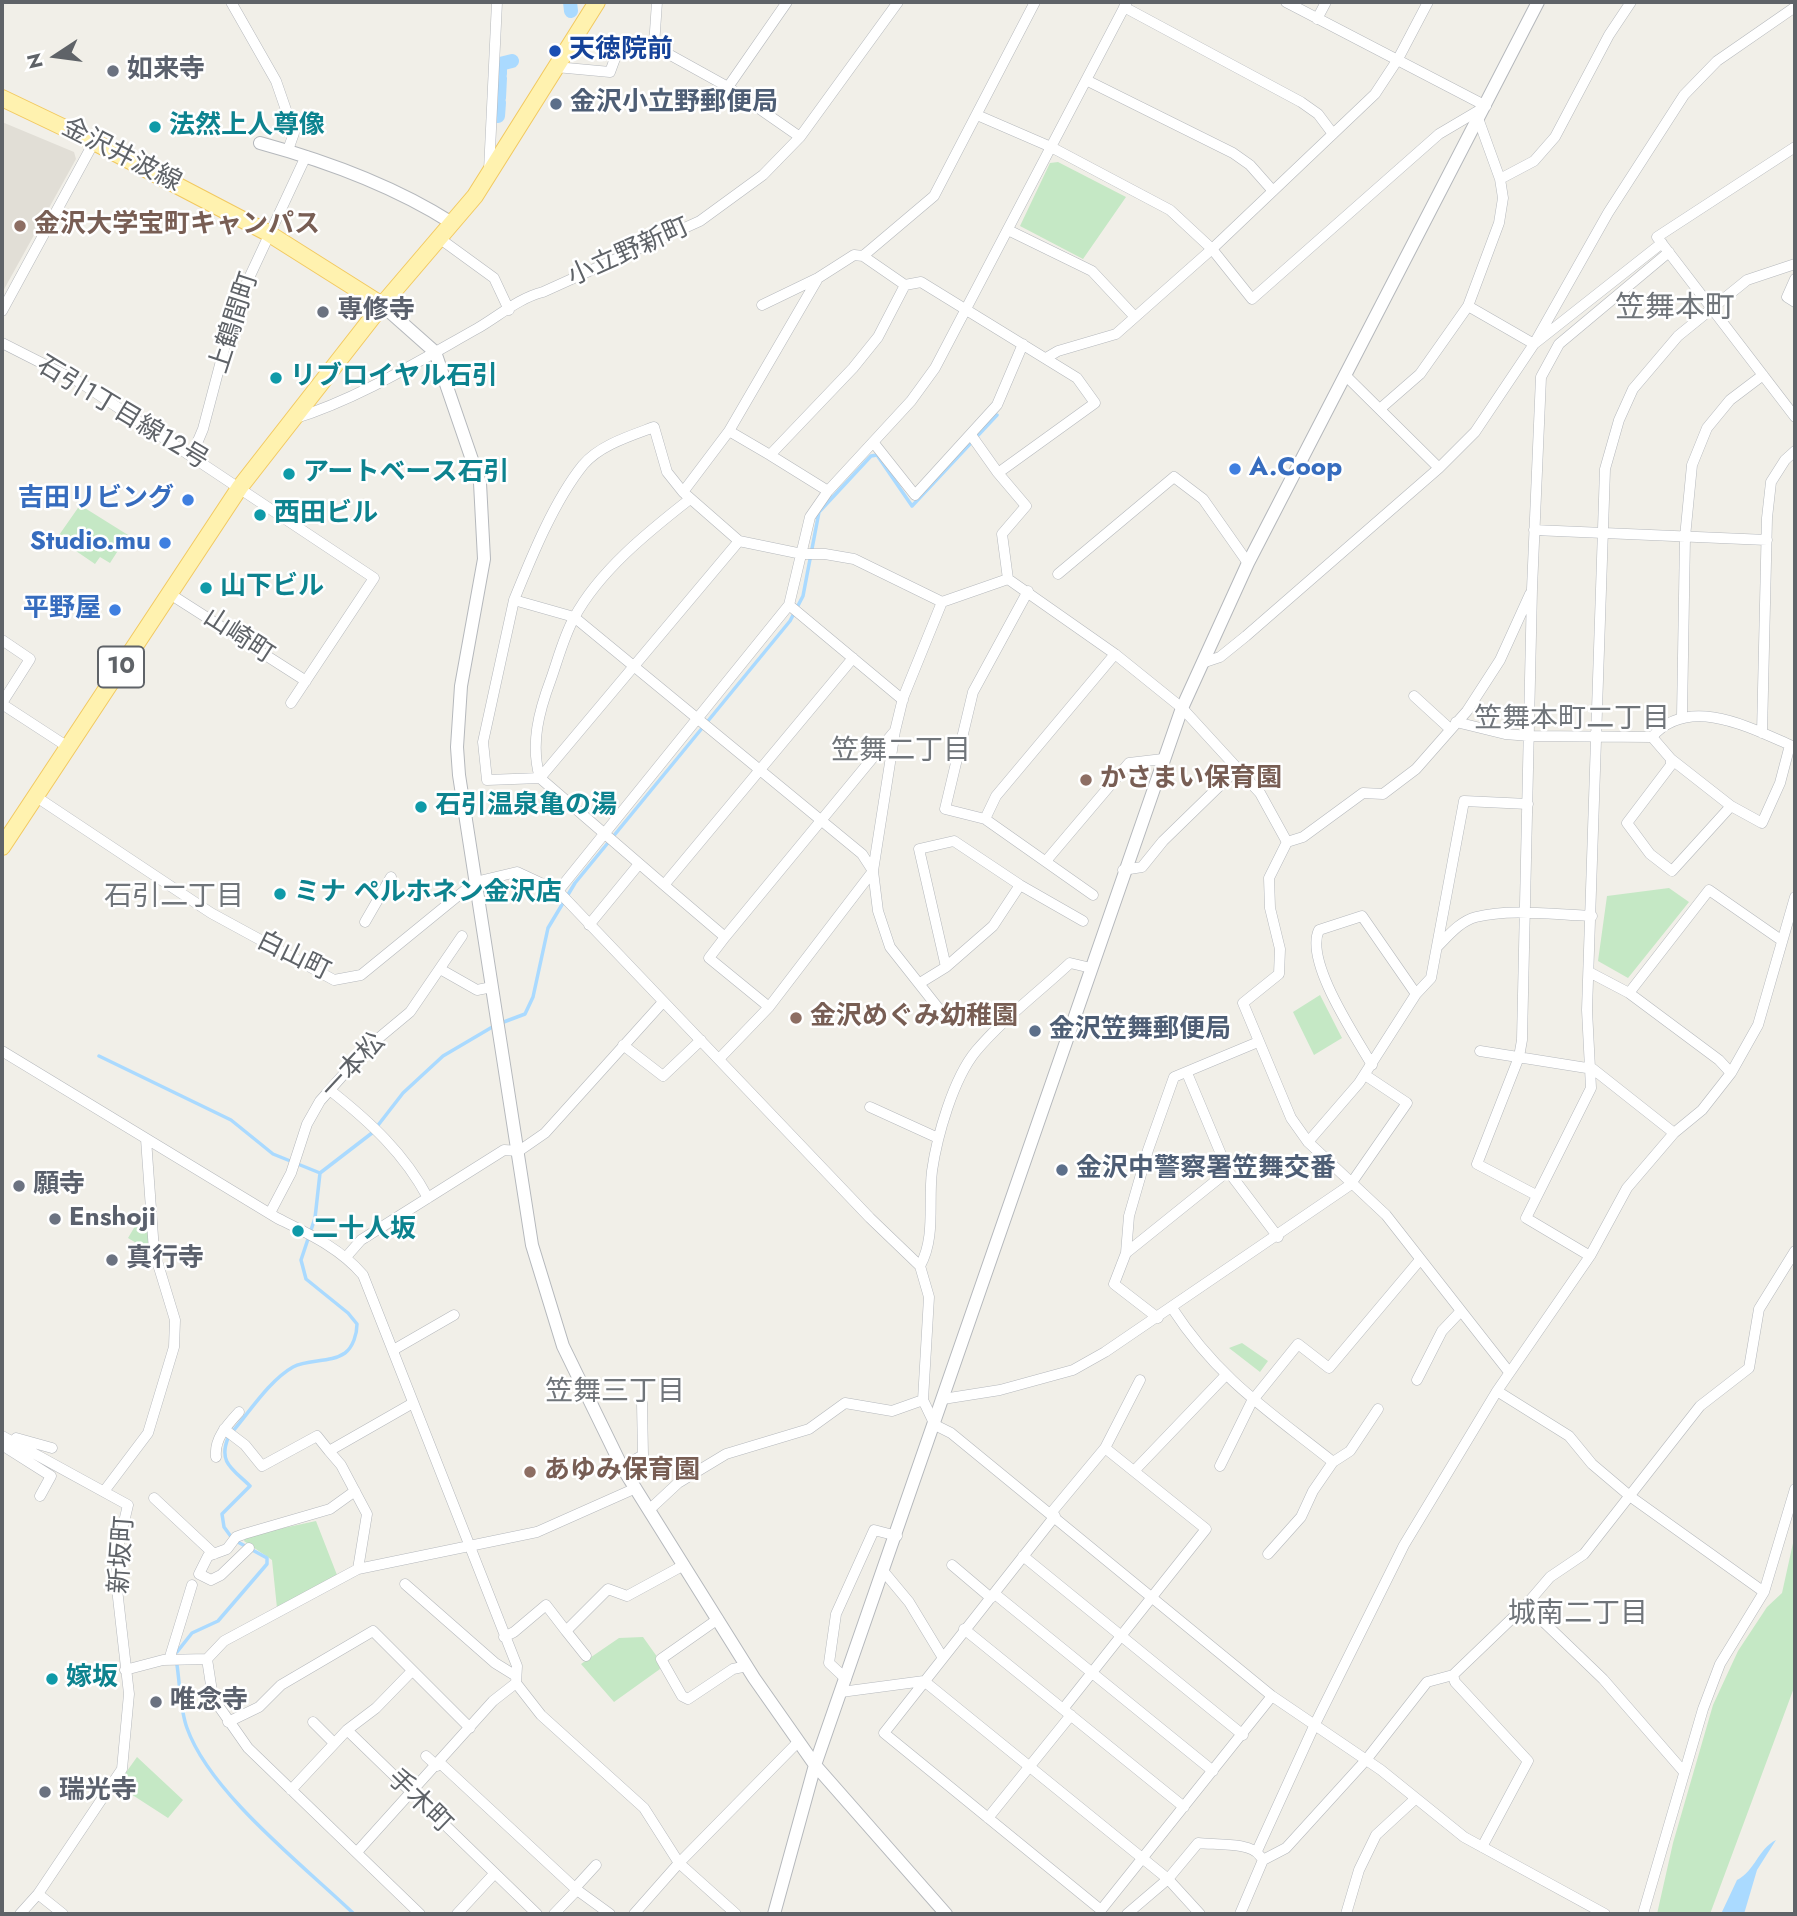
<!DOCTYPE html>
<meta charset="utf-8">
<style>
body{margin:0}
#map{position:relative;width:1797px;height:1916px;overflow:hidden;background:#f1efe8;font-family:Jost,sans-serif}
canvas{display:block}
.frame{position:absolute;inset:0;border:4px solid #5f6368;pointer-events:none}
.north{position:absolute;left:21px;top:21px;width:70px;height:70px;-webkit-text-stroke:5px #fff;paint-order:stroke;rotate:257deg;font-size:19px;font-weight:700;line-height:28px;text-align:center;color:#5f6368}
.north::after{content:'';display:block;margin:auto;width:24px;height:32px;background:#5f6368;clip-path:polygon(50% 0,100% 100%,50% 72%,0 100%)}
</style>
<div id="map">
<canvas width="1797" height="1916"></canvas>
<div class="frame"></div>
<div class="north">N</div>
</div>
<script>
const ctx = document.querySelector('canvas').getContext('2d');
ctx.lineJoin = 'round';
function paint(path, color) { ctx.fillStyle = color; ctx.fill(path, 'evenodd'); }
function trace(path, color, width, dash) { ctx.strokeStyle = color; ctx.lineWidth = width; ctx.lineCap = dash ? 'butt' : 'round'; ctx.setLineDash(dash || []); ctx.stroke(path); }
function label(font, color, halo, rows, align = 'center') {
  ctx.font = font + ' Jost,"Noto Sans JP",sans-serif'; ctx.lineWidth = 5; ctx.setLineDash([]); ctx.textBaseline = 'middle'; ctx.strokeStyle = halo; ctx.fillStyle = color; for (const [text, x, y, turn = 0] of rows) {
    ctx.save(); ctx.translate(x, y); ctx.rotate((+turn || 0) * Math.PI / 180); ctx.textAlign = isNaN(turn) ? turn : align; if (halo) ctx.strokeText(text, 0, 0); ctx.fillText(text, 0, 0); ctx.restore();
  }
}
const education = new Path2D(`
 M2,122L74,152L76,159L2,293Z`);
const green = new Path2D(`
 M1058,162L1126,197L1083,259L1020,226L1050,163Z
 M80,505L128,535L110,563L100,557L95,564L57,538Z
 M1669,888L1689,902L1628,978L1598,961L1607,896Z
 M1320,995L1342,1038L1314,1055L1293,1012Z
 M147,1206L151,1246L146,1249L128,1238Z
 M1242,1343L1268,1361L1260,1372L1229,1348Z
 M316,1521L337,1575L277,1608L272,1560L244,1541L246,1536Z
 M1795,1534V1685L1710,1914H1657L1673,1843L1713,1705L1738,1651L1767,1607L1782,1593Z
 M643,1637L658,1658L660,1669L614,1702L581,1664L619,1638Z
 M137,1757L183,1800L168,1818L117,1785Z`);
const water = new Path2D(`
 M1776,1840L1757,1870L1744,1914H1721L1737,1880C1755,1871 1758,1849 1776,1840Z`);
const stream = new Path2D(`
 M501,1023L525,1014L533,997L548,928L575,883L790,621L803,596L819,512L871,456L877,455L912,506L997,415
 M99,1056L231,1120L273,1154L320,1173
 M233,1431C250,1411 270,1380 293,1367C308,1359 331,1363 345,1353C353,1347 357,1334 357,1324L348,1313L306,1279L301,1260L315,1218L320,1173L372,1133L403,1093L443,1056L494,1026
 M228,1438C218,1463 233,1469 250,1486L222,1514L224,1527L232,1538
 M177,1652L192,1633L218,1621L267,1564V1558L236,1541
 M177,1665C180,1685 180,1709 187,1728C210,1793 304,1866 354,1914`);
const canal = new Path2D(`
 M570,2L571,11
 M500,74V64L512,61
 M499,98L500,78
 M498,116L499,103`);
const minor = new Path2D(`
 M231,2L276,81L294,133L288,150
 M1286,2L1486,106
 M1124,7L1301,102L1318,114L1333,134
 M1317,19L1326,2
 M654,46L657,2
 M556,67L610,72L620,45L654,46L728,87L800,137
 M1086,80L1233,153L1250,165L1273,191
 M728,87L787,2
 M977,115L1051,147L1170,210L1212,249L1252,299L1439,134L1483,108
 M1795,147L1657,237L1795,417
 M489,171L497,2
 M1500,179L1534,161L1555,137L1609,35L1631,2
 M1008,230L1092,271L1135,317
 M439,238L494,278L509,310
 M863,256L934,196L1035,2
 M1795,279L1787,297L1795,302
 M762,305L818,278L854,255L863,256L905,285L921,282L1077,378L1095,403L998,473L1026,506L1002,534L1008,579
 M1468,306L1534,344L1662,243
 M2,311L94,142
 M2,343L81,383L374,578L291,703
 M1046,358L1058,351L1116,334L1212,249L1375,94L1398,59L1428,2
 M1346,376L1439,468
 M1381,408L1420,374L1468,306L1499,223L1503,198L1500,179L1479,121
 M293,419C358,399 419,361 478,328C500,315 519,298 543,292L700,221L763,175L800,137L898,2
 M729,431L770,455
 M971,435L998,473
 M873,442L915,495L997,405L1023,344
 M192,455L203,429L235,308L306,156
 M828,491L770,455L853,368L878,337L905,285
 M683,492L729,431L817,280
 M1534,530L1767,540
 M1058,574L1174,477L1203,499L1248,563
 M170,594L306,681
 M514,600L483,742L487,780L540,778L739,541
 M789,605L903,700
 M2,640L30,659L2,703
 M1202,663L1220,657L1246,636L1439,468L1475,432L1534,344L1608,213L1684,95L1717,61L1795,7
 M1414,696L1449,728
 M2,704L68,747
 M1682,716L1685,537L1692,465L1707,428L1730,400L1763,375
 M1456,722L1505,734L1530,736L1652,737C1688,695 1749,727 1790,745L1780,783L1762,823L1731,806L1671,759
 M1762,733L1767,518L1771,482L1785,460L1795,451
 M1652,737L1671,759V765L1627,823L1650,854L1672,871L1731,806
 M35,796L211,913L334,980L361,975L475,882L517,872L558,891L870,1218L920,1266L929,1297L923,1400L935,1425L951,1433L1272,1696L1381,1770L1464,1837L1605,1914
 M985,819L945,809L973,692L1028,591
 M1046,861L1129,763L1163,759
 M1123,870L1142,867L1163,841L1237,769
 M873,871L862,854L574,617L514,600C531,558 554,501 583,465C600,445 630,436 654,427L667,472L683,492L739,541L802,554H825L854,559L942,602L1008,579L1115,654L1182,708L1260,793L1287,842
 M664,885L540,778C530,744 539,711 551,679C558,659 564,636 574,618C599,571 649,531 690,499
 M558,891L789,605L810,517L828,491L911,401L935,368L1127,2
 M1093,895L985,819L996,796L1115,654
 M365,922L391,877
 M589,925L639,864
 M725,937L894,732
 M1437,947C1448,936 1460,921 1476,917C1512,908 1555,915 1592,916
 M946,967L993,926L1020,885
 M440,969L477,990L492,987
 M1589,972L1629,993L1719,1060L1731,1073
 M920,983L946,967L919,849L954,841L1020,885L1083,921
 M1629,993L1709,890L1781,940
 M1416,994L1431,978L1464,801L1528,804
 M769,1007L709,958L725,937L664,885L853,658
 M939,1009L890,947L878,911L873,871L895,731L903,698L942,602
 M623,1045L663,1076L701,1040
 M2,1051L277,1218C309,1234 340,1248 363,1275L517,1666L516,1683L541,1715L644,1808L679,1863L736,1914
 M1480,1051L1593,1069L1674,1133
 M719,1059L769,1007L873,871
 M1187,1073L1228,1171L1278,1237
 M331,1091C370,1122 404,1153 428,1198
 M870,1107L938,1138
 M1308,1142L1359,1083L1416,994L1362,916L1319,930C1304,961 1356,1037 1372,1065
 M1536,1195L1477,1164L1519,1057L1522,1040L1532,589L1541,377L1559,344L1669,252
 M270,1213L291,1173L307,1124L320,1101L368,1047L410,1012L462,936
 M1126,1253L1228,1171
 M347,1256L361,1240L504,1150L519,1151L545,1133L663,1002
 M1590,1256L1526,1218L1591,1088L1587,1010L1605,469L1619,420L1633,389L1678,336L1747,280L1795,264
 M920,1266C936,1237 928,1203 932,1171C937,1136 953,1079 976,1051C1003,1019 1039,992 1070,963L1091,968
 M1172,1308C1219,1380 1269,1411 1333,1462L1350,1451L1378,1409
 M1158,1318L1114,1284L1126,1253L1129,1216L1148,1150L1174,1077L1258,1042
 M395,1349L454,1315
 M1509,1372L1386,1215L1308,1142L1291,1118L1243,1003L1279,974L1280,949L1270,908L1269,878L1287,842L1303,837L1363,793L1383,794L1416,769L1467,711L1500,660L1530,594
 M1417,1380L1442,1331L1459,1313
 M1497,1391L1569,1436L1592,1464L1631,1497L1764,1592
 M943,1399L1000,1390L1073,1370L1105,1352L1350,1185L1407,1103L1365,1075
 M224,1429L245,1445L262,1466L317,1436L329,1451
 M2,1436L128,1505L119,1543L116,1580L129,1694L122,1769L38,1894L20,1914
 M16,1438L52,1448
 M2,1445L51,1476L40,1496
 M1105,1448L1140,1380
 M216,1457C214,1439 227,1425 239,1412
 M1220,1466L1252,1401L1298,1344L1329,1368L1419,1261
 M622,1467L643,1455L642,1403
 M1135,1470L1225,1376
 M105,1490L148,1433L174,1347L175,1320L154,1251L146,1139
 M154,1498L214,1554
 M649,1510L678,1483L726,1454L809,1429L845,1403L892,1411L923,1400
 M1051,1513L1105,1448L1206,1529L1063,1709
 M1055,1516L884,1733L1101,1910L1272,1696
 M249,1548L221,1575L211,1580L199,1574L208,1556L227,1549L236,1537L244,1534L330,1509L355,1491
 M1268,1554L1301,1517L1313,1491L1333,1462
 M1023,1556L1243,1735
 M952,1565L991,1598
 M358,1569L367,1514L341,1465L329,1451L413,1403
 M884,1572L909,1602L943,1658
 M405,1584L495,1663L516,1676
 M995,1594L1213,1771
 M1526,1605L1603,1679L1684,1772
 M718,1619L661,1659L682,1696L688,1699L733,1669L747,1666
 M964,1629L1184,1807
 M566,1631L586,1656
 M504,1637L514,1632L546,1605L566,1631L608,1589L627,1596L684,1565
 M207,1659L213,1698L248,1748L420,1914
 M169,1660L192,1585
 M125,1670L163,1660L207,1659L224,1641L358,1569L537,1532L636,1488
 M1453,1675L1455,1682L1528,1761L1482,1847
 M846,1679L829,1663L836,1614L874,1530L897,1536
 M841,1692L924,1681L1168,1879L1200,1914
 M228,1722L259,1707L281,1685L373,1631L470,1728
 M313,1722L334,1743
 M347,1730L537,1914
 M426,1756L437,1766
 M440,1763L577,1890L610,1914
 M291,1790L347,1730L376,1708L411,1672
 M988,1818L1071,1715
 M1257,1851L1315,1724L1404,1545L1497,1391L1590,1256L1627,1188L1674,1133L1702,1110L1731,1073L1758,1025L1795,897
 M357,1852L493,1701L516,1683
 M575,1888L596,1865
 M38,1894L63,1914
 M457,1914L494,1874
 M554,1914L577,1890
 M634,1914L679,1863L798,1742
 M1127,1914L1168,1879L1198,1843C1216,1845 1251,1842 1260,1856
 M1240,1914L1263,1860L1286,1848L1366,1760L1427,1682L1453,1675L1526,1605L1550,1577L1584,1554L1700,1406L1749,1368L1759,1309L1795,1251
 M1346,1914L1359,1870L1376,1835L1414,1800
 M1643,1914L1703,1709L1720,1664L1764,1592L1795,1489`);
const tertiary = new Path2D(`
 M260,143C326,161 394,186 452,223
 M382,305L435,352L480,483L484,559L461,686L457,747L459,775L532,1245L563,1346L622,1467L754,1678L815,1765L946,1914
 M774,1914L815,1765L1182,708L1248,563L1538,2`);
const primary = new Path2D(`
 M2,98L94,142L268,233L382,305
 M2,847L240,487L382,305L475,196L597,2`);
const markers = [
 [555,51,7,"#1a4fb4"],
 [113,71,7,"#6b7280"],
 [556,104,7,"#5c6f8a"],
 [155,127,7,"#0f9aa8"],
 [20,226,7,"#8d6e63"],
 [323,312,7,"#6b7280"],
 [276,378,7,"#0f9aa8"],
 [1235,469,7,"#3f7fe0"],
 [289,474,7,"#0f9aa8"],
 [188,500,7,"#3f7fe0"],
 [260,515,7,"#0f9aa8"],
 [165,543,7,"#3f7fe0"],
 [206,588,7,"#0f9aa8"],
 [115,610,7,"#3f7fe0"],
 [1086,780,7,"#8d6e63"],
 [421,807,7,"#0f9aa8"],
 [280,894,7,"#0f9aa8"],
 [796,1018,7,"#8d6e63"],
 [1035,1031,7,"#5c6f8a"],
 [1062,1170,7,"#5c6f8a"],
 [19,1186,7,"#6b7280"],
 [55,1219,7,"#6b7280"],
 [298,1231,7,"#0f9aa8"],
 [112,1260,7,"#6b7280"],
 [530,1472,7,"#8d6e63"],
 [52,1679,7,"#0f9aa8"],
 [156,1702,7,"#6b7280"],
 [45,1792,7,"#6b7280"]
];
const shields = [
 [121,667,46]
];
const shieldNames = [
 ["10",121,667]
];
const transitNames = [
 ["天徳院前",569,51]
];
const worshipNames = [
 ["如来寺",127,71],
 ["専修寺",337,312],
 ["願寺",33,1186],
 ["Enshoji",69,1219],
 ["真行寺",126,1260],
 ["唯念寺",170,1702],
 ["瑞光寺",59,1792]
];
const serviceNames = [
 ["金沢小立野郵便局",570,104],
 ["金沢笠舞郵便局",1049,1031],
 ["金沢中警察署笠舞交番",1076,1170]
];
const cultureNames = [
 ["法然上人尊像",169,127],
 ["リブロイヤル石引",290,378],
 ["アートベース石引",303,474],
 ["西田ビル",274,515],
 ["山下ビル",220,588],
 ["石引温泉亀の湯",435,807],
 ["ミナ ペルホネン金沢店",294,894],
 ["二十人坂",312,1231],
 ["嫁坂",66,1679]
];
const streetNames = [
 ["金沢井波線",121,156,27],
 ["小立野新町",629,253,-24],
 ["上鶴間町",235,323,-72],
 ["石引1丁目線12号",122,414,31],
 ["山崎町",238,637,33],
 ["白山町",293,957,26],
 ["一本松",354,1067,-47],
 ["新坂町",123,1555,-86],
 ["手木町",419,1802,44]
];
const educationNames = [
 ["金沢大学宝町キャンパス",34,226],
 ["かさまい保育園",1100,780],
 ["金沢めぐみ幼稚園",810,1018],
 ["あゆみ保育園",544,1472]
];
const shopNames = [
 ["A.Coop",1249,469,"left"],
 ["吉田リビング",174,500],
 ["Studio.mu",151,543],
 ["平野屋",101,610]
];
const neighbourhoodNames = [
 ["笠舞本町二丁目",1572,720],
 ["笠舞二丁目",901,752],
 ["石引二丁目",174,898],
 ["笠舞三丁目",615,1393],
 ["城南二丁目",1578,1615]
];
const quarterNames = [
 ["笠舞本町",1675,310]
];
paint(education, '#e1ded6');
paint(green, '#c5e8c5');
paint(water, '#aadaff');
trace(stream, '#aadaff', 3.5);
trace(canal, '#aadaff', 14);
trace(minor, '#b5b8bc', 11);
trace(tertiary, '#b5b8bc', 14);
trace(primary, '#f2c960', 18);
trace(minor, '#fff', 10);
trace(tertiary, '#fff', 12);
trace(primary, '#fff2af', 16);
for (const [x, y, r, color] of markers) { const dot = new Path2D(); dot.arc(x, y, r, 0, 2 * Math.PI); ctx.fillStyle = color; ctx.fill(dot); trace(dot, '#fff', 2.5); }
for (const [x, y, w] of shields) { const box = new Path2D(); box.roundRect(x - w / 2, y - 20.5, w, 41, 5); ctx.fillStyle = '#fff'; ctx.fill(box); trace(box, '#5f6368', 2); }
label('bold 24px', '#5f6368', null, shieldNames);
label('bold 26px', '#164399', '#fff', transitNames, 'left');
label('bold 26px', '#5b616d', '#fff', worshipNames, 'left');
label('bold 26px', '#4e5e75', '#fff', serviceNames, 'left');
label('bold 26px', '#0d838f', '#fff', cultureNames, 'left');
label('26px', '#5f6368', '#fff', streetNames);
label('bold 26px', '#785e54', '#fff', educationNames, 'left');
label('bold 26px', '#366cbe', '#fff', shopNames, 'right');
label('28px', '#70757a', '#fff', neighbourhoodNames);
label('30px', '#70757a', '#fff', quarterNames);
</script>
